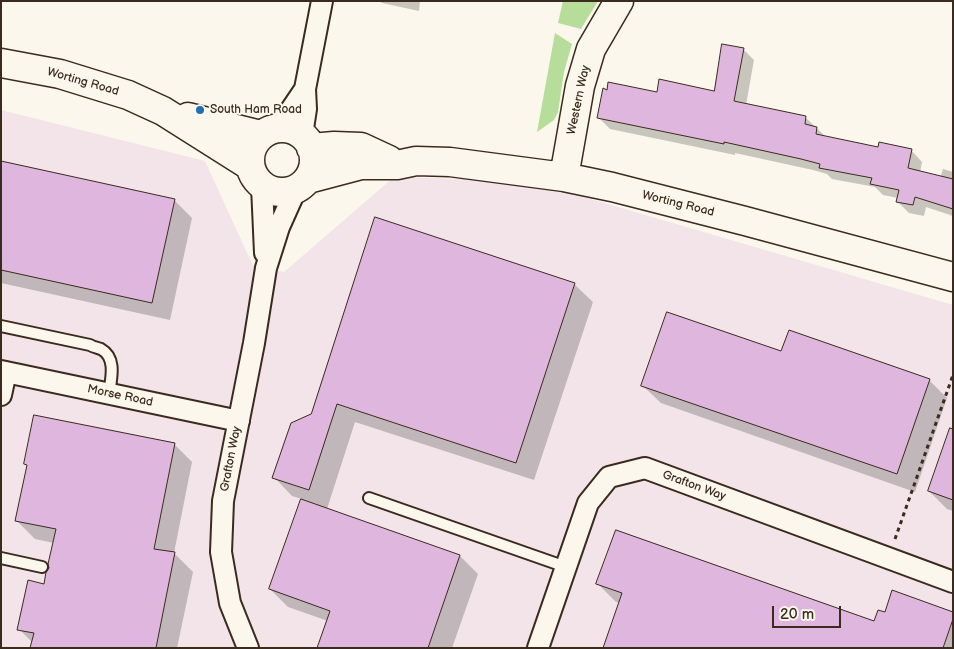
<!DOCTYPE html>
<style>
body{margin:0}
#map{position:relative;width:954px;height:649px;overflow:hidden;background:#fbf7ec;font-family:"Balsamiq Sans",sans-serif}
canvas{display:block}
.frame{position:absolute;inset:0;border:2px solid #3b2a1e;pointer-events:none}
.scale{position:absolute;left:772px;top:606px;width:69px;height:22px;box-sizing:border-box;border:2px solid #3b2a1e;border-top:0;padding-left:6px;font-size:15px;line-height:18px;white-space:nowrap;color:#3b2a1e;-webkit-text-stroke:4px #fbf7ec;paint-order:stroke}
</style>
<div id="map">
<canvas width="954" height="649"></canvas>
<div class="frame"></div>
<div class="scale">20 m</div>
</div>
<script>
const ctx = document.querySelector('canvas').getContext('2d');
ctx.lineJoin = 'round';
function paint(path, color) { ctx.fillStyle = color; ctx.fill(path, 'evenodd'); }
function trace(path, color, width, dash) { ctx.strokeStyle = color; ctx.lineWidth = width; ctx.lineCap = dash ? 'butt' : 'round'; ctx.setLineDash(dash || []); ctx.stroke(path); }
function label(font, color, halo, rows, align = 'center') {
  ctx.font = font + ' "Balsamiq Sans",sans-serif'; ctx.lineWidth = 4; ctx.setLineDash([]); ctx.textBaseline = 'middle'; ctx.strokeStyle = halo; ctx.fillStyle = color; for (const [text, x, y, turn = 0] of rows) {
    ctx.save(); ctx.translate(x, y); ctx.rotate((+turn || 0) * Math.PI / 180); ctx.textAlign = isNaN(turn) ? turn : align; if (halo) ctx.strokeText(text, 0, 0); ctx.fillText(text, 0, 0); ctx.restore();
  }
}
const built = new Path2D(`
 M1,110L205,161L253,266L284,272L394,177L499,180L553,188L953,305V648H1Z`);
const green = new Path2D(`
 M563,1H598L581,29L558,23Z
 M555,33L572,44L564,72L558,112L554,120L537,132Z`);
const shadow = new Path2D(`
 M379,1H420L419,11L382,3Z
 M743,49L754,60L746,105L806,118L827,138L879,149L911,150L922,162L920,173L940,178L943,169L953,172V216L926,207L924,216L909,213L897,201L898,198L883,195L875,187L832,179L827,174L813,170L735,153V155L610,129L598,117L658,94L715,92Z
 M1,162L174,200L192,218L170,320L1,283Z
 M574,284L593,302L534,480L355,422L327,509L460,556L478,574L452,648H318L328,621L288,607L270,589L302,499L292,496L274,477L292,424Z
 M782,353L929,380L947,398L915,492L661,403L642,385Z
 M953,425V511L947,509L929,491Z
 M174,444L192,462L174,553L193,572L177,648H31L33,643L19,629L45,585L50,568L54,543L35,539L17,521L28,466L26,464Z
 M598,584L875,623L885,614L953,613V648H604L620,603L616,602Z`);
const building = new Path2D(`
 M722,44L744,48L734,101L806,116L805,124L817,127L816,134L878,147L879,142L912,149L908,168L953,179V209L915,197L913,205L896,202L899,190L870,184L872,178L819,168L820,164L801,159L724,142V144L597,118L603,88L607,90L608,82L657,92L659,79L714,91Z
 M1,161L175,199L152,303L1,270Z
 M375,217L575,283L516,463L337,404L309,490L272,478L291,423L311,414Z
 M667,312L781,351L789,330L930,379L897,474L641,386Z
 M34,415L175,443L154,549L175,552L156,648H30L34,633L17,630L28,580L44,584L46,572L49,568L48,564L56,529L15,521L27,465L24,464Z
 M950,428L953,429V500L928,491Z
 M301,499L460,555L428,648H317L330,611L269,589Z
 M616,530L874,621L878,610L885,612L892,590L953,612V619L943,648H603L622,593L596,584Z`);
const path = new Path2D(`
 M895,539L953,375`);
const lane = new Path2D(`
 M1,326L90,345C93,347 98,348 101,349C117,358 111,379 109,394
 M369,498L566,567
 M1,558L42,567`);
const street = new Path2D(`
 M278,129L305,89
 M302,135L306,109L305,89L322,1
 M262,186L265,253
 M1,371L239,421
 M1,395L6,372
 M248,648L230,603L221,552L223,501L254,343L266,268L279,227L296,189
 M538,648L588,503L609,477L645,468L953,582`);
const secondary = new Path2D(`
 M1,63L60,74L128,95L163,111L250,166
 M188,117L261,135
 M250 160a32 32 0 1 1 64 0a32 32 0 1 1-64 0Z
 M311,148L334,146L361,147L389,160
 M564,177L580,86L591,49L619,1
 M308,179L361,165H397L416,161L450,162L564,177L612,187L745,221L953,277`);
const markers = [
 [200,110,5,"#1f6fb2"]
];
const streetNames = [
 ["Worting Road",83,82,16],
 ["Western Way",579,100,-78],
 ["Worting Road",678,204,14],
 ["Morse Road",120,396,12],
 ["Grafton Way",231,459,-79],
 ["Grafton Way",694,486,20]
];
const poiNames = [
 ["South Ham Road",210,110]
];
paint(built, '#f2e4e8');
paint(green, '#b6de9a');
paint(shadow, '#0003');
paint(building, '#deb6de');
trace(building, '#3b2a1e', 1);
trace(lane, '#3b2a1e', 14);
trace(street, '#3b2a1e', 24);
trace(secondary, '#3b2a1e', 31);
trace(path, '#3b2a1e', 3, [4, 4]);
trace(lane, '#fbf7ec', 10);
trace(street, '#fbf7ec', 20);
trace(secondary, '#fbf7ec', 28);
for (const [x, y, r, color] of markers) { const dot = new Path2D(); dot.arc(x, y, r, 0, 2 * Math.PI); ctx.fillStyle = color; ctx.fill(dot); trace(dot, '#fbf7ec', 2); }
label('12px', '#3b2a1e', '#fbf7ec', streetNames);
label('12px', '#3b2a1e', '#fbf7ec', poiNames, 'left');
</script>
